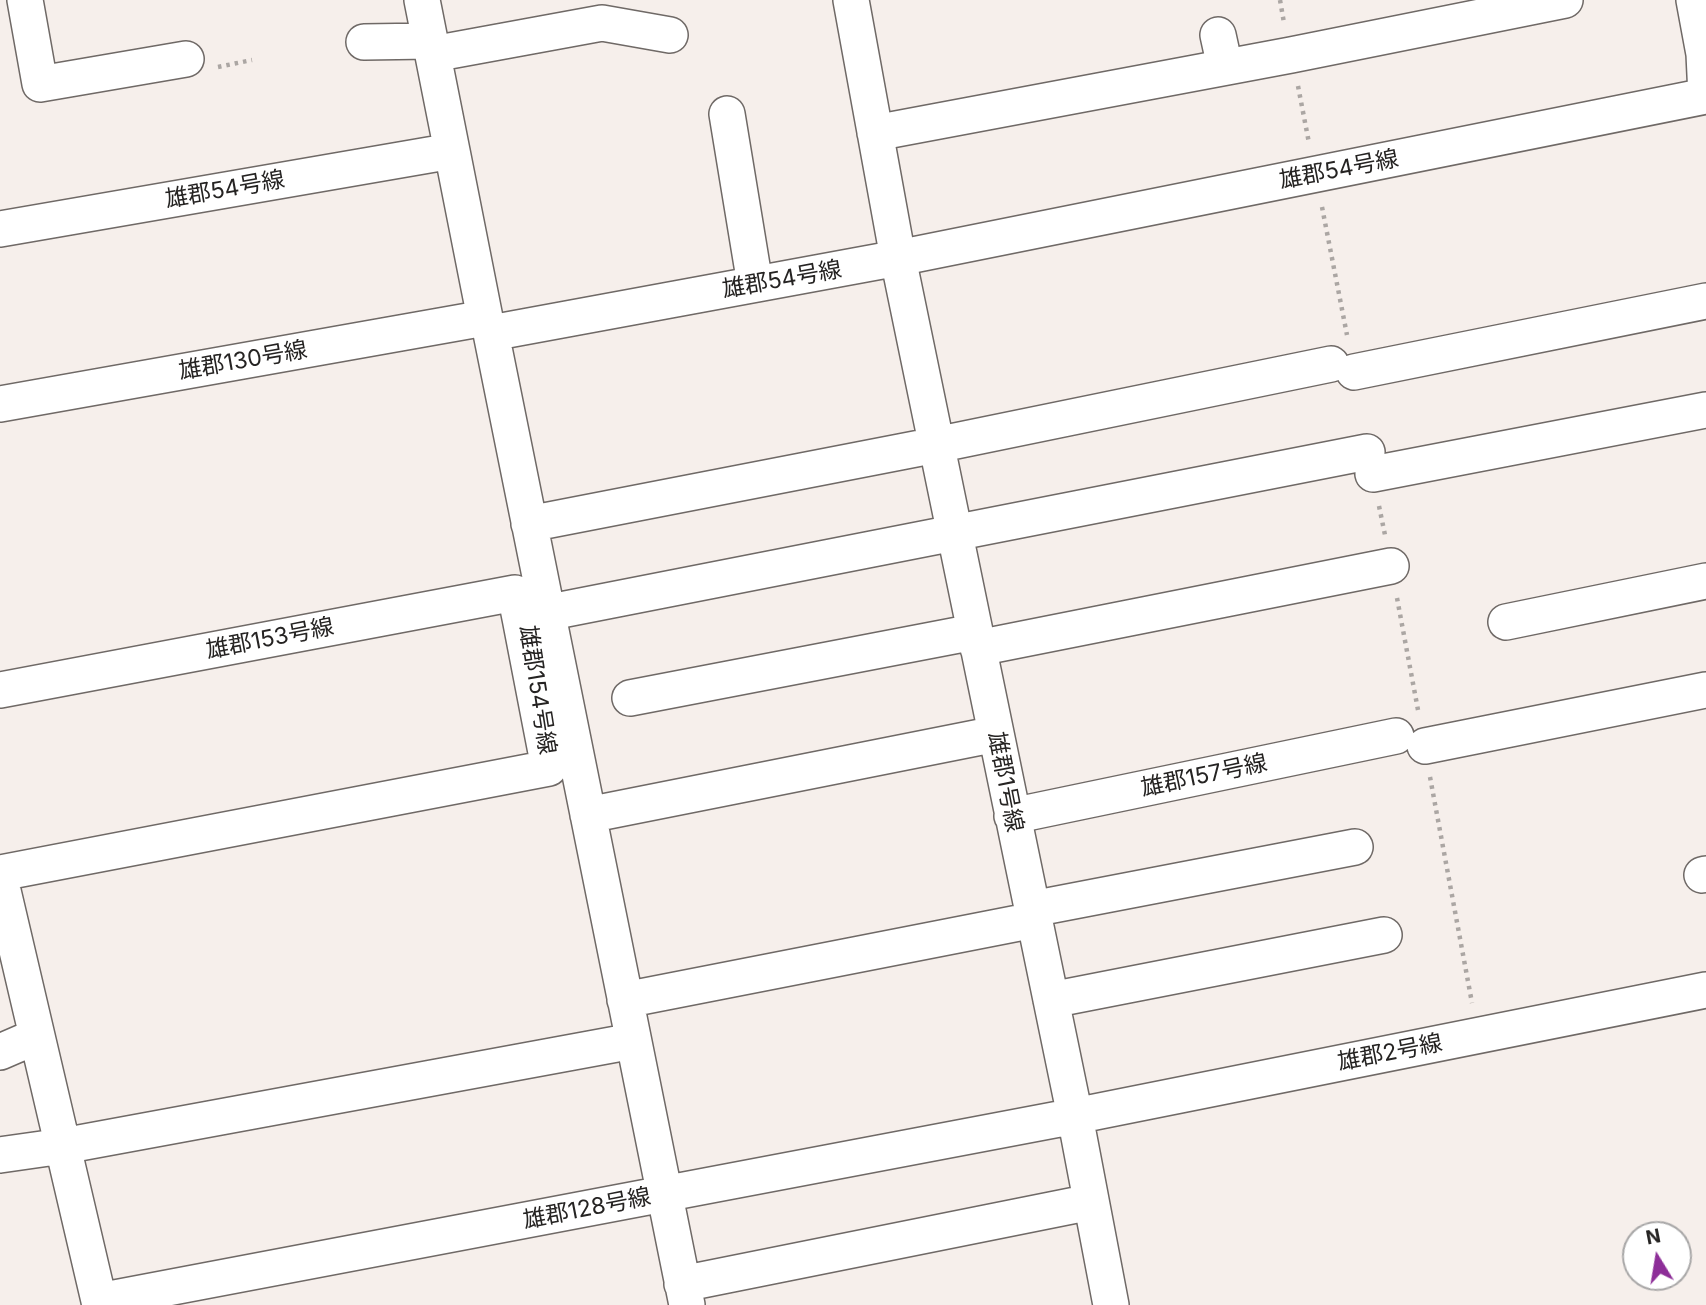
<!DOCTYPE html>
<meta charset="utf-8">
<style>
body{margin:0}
#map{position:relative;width:1706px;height:1305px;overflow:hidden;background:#f6efeb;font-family:Inter,sans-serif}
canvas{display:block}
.north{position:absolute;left:1622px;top:1221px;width:70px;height:70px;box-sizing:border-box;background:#fff;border:2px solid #a8a7a7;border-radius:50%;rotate:349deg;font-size:19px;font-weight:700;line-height:28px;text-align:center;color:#252322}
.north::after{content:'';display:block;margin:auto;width:24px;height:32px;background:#8d2e98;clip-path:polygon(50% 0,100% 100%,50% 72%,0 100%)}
</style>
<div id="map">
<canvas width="1706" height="1305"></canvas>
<div class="north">N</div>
</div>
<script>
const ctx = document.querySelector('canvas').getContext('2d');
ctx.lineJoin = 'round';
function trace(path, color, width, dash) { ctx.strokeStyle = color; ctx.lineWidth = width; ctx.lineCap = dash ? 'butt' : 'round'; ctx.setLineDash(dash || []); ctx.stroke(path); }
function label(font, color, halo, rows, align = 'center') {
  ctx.font = font + ' Inter,"Noto Sans JP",sans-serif'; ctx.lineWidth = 5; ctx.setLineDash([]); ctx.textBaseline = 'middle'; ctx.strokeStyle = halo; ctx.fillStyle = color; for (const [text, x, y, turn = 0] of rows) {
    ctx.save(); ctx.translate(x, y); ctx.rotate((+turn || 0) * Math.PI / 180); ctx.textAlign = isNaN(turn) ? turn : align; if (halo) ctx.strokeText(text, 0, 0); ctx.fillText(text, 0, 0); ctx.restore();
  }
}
const path = new Path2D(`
 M1280,0L1284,23
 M218,67L252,60
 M1298,86L1309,143
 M1322,207L1347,335
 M1379,506L1385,535
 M1397,598L1418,710
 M1430,777L1472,1003`);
const minor = new Path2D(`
 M25,0L40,84L186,59
 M422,0L452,151
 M851,0L898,258L1075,1116L1111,1305
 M1694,0L1704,54L1706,96
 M1218,35L1225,67
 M364,42L430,41
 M433,54L602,23L670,35
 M727,114L755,284
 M875,133L1291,55L1565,0
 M0,229L452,151L485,318L491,333L898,258L1706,96
 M491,333L687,1305
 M1354,372L1706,301
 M0,404L485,318
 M1373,474L1706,410
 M529,524L936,445L1331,364
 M1506,622L1706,581
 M978,648L1391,566
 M0,690L515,593L520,618
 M630,698L974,632
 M1425,746L1706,690
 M588,815L996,734
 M1012,816L1396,736
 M0,873L549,768L520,618L1367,452
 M1702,875L1706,874
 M0,878L100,1305
 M1032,909L1355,847
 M625,1000L1034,920
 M1051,1000L1384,935
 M0,1052L37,1036
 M0,1155L63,1146L633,1041
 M682,1284L1091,1202
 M99,1301L1075,1116L1706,990`);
const streetNames = [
 ["雄郡54号線",1339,170,-11],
 ["雄郡54号線",225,190,-10],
 ["雄郡54号線",782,280,-10],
 ["雄郡130号線",243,361,-10],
 ["雄郡153号線",270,639,-11],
 ["雄郡154号線",537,690,81],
 ["雄郡157号線",1204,776,-12],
 ["雄郡1号線",1005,782,79],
 ["雄郡2号線",1390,1053,-11],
 ["雄郡128号線",587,1209,-11]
];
trace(minor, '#6f6966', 38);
trace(path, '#aba6a3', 4.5, [3.5, 5]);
trace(minor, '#fff', 35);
label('23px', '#252322', '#fff', streetNames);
</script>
